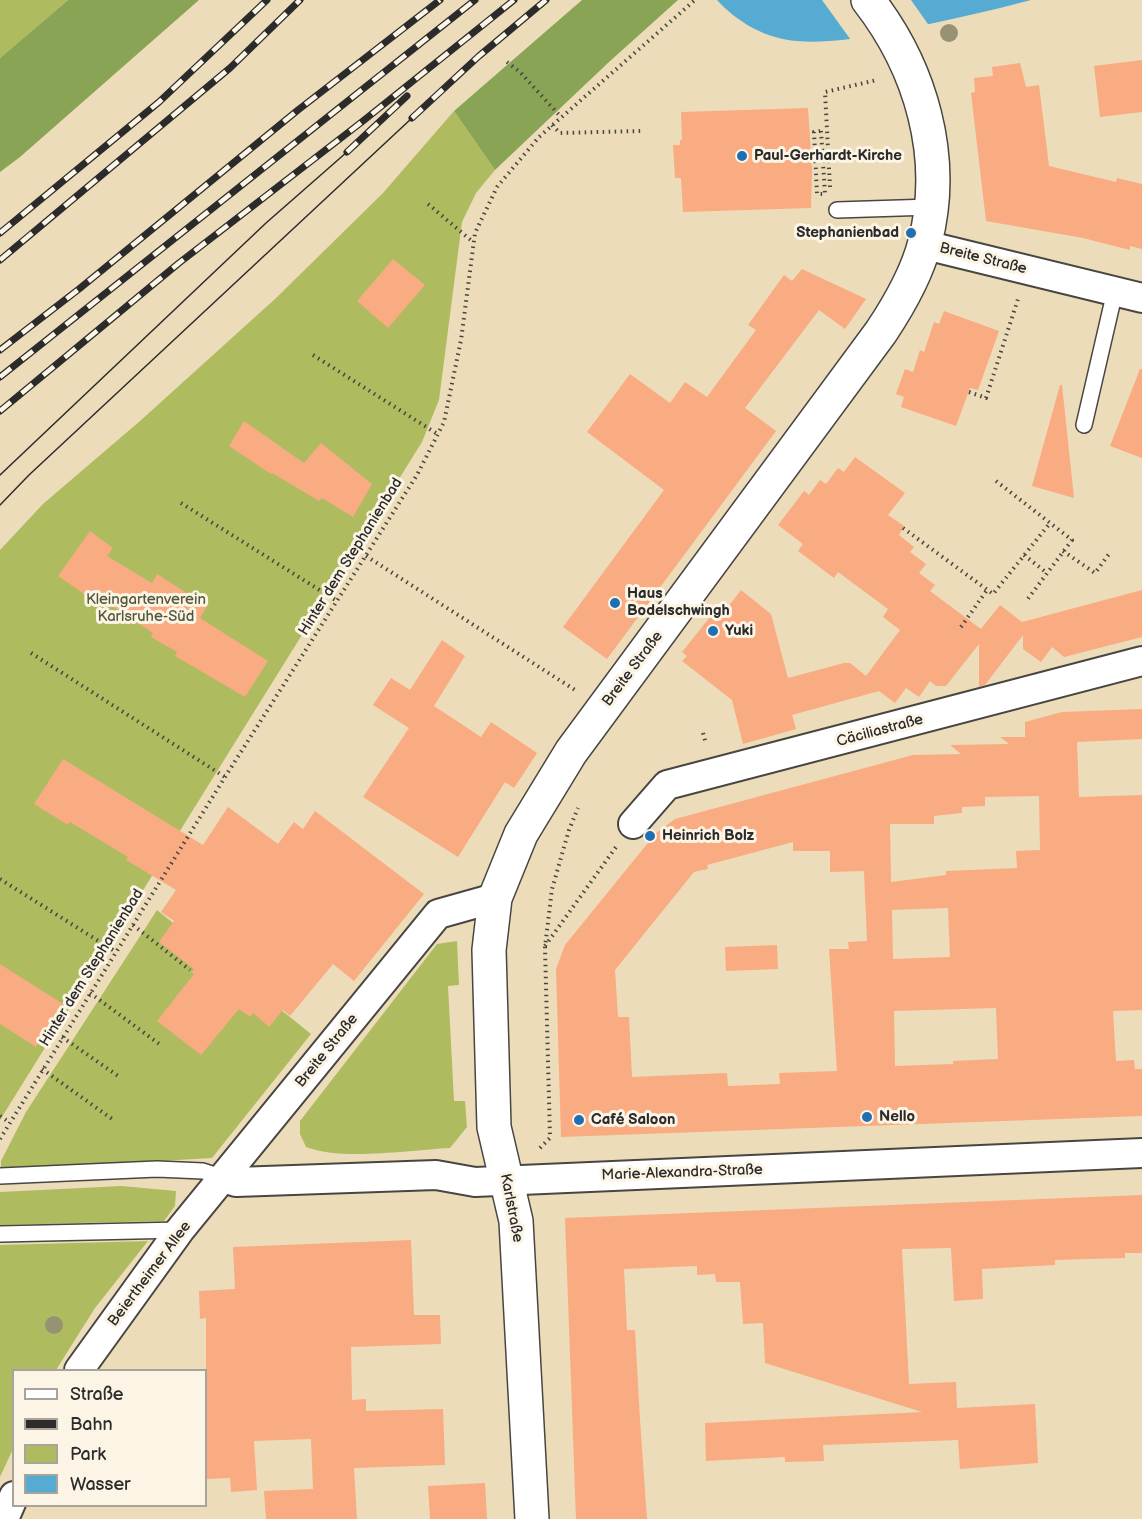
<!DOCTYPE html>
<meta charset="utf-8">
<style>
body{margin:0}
#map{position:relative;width:1142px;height:1519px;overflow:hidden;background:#eddcb9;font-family:"Balsamiq Sans",sans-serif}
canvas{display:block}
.legend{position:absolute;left:12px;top:1369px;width:195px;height:138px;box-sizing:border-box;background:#fcf5e5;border:2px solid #a8a49b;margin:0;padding:8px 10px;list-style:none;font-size:18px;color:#2b2b2b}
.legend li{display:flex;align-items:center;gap:12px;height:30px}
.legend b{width:30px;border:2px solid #a8a49b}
</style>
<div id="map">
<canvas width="1142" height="1519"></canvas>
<ul class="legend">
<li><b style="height:8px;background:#fff"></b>Straße</li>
<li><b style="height:8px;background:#2b2b2b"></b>Bahn</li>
<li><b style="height:16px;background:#aebc5f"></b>Park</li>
<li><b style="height:16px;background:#55abd2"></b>Wasser</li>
</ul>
</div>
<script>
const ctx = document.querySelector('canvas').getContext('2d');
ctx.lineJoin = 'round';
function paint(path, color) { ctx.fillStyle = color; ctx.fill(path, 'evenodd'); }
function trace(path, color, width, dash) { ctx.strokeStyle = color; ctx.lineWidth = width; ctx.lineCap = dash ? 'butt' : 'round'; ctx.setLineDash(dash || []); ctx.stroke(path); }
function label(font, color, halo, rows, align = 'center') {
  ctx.font = font + ' "Balsamiq Sans",sans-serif'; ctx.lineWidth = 6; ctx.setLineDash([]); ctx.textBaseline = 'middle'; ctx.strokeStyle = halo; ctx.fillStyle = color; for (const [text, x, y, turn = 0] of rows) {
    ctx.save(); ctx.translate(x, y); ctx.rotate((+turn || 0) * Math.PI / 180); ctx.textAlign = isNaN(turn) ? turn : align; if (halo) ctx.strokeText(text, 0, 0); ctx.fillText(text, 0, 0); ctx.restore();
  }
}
const green = new Path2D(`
 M0,0H68L0,58Z
 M454,111L495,170L476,193L462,222L439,400L422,442L0,1120V550L43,504L140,421L275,299L383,193Z
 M157,910L311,1034L212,1158L6,1170L1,1167V1161L26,1112Z
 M457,941L459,985L448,986L454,1101H465L467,1127L450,1148C411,1150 341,1161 306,1147L300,1134V1121L437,944Z
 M122,1186L176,1191L175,1206L164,1221L0,1225V1192Z
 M148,1241L95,1308L56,1370H14L13,1449L0,1477V1245Z`);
const forest = new Path2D(`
 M68,0H199L20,157L0,172V58Z
 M582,0H678L609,62L495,170L454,111Z`);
const water = new Path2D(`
 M717,0H1031C990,11 948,20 906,29C870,36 834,44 797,41C766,39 737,22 717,0Z`);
const pier = new Path2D(`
 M822,0H911L930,27L853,43Z`);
const building = new Path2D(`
 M1142,60V112L1100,117L1094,66Z
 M1020,63L1026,87L1039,85L1049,166L1116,182L1117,178L1142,184V249L1130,246V250L1083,238L986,221L971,93L975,92L974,78L993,76L992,67Z
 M808,108L812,170L811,208L683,212L681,178H675L673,145H680V140H682L681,112Z
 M393,259L425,285L388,328L357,301Z
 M802,269L866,299L845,329L819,310L745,408L776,431L607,659L563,627L664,490L587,432L630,374L670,403L685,382L707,397L756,330L748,325L784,275L792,281Z
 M944,311L999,331L978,390L970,388L956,426L901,407L904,397L896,394L905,369L913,372L920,350L924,352L934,322L939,324Z
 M1140,369H1142V458L1110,446Z
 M1060,385H1062L1074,498L1032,486Z
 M244,421L304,463L321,443L372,484L353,517L322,498L319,501L272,473L271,474L229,446Z
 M855,457L905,493L888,515L904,526L899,535L914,547L910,552L926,564L919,573L935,585L930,591L981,629L1000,605L1022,622L1142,590V637L1064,657L1052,647L1041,662L1023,649V635L985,685L979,687V644L946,686H936L930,681L919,697L906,688L895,703L879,691L792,715L796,729L743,744L732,700L682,661L687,656L682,652L718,607L724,612L741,590L771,614L788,678L844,663H850L866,676L900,630L883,617L888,609L838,572L834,578L798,551L803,544L778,525L804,491L809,495L820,480L826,484L838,468L844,472Z
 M90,531L113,548L107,556L152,583L157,574L207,606L200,618L268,661L245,697L175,656L177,652L151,637L153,633L109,604L106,609L58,576Z
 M442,640L465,656L434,706L481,737L491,722L537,753L514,788L505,782L458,857L363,797L409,728L373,705L391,678L410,690Z
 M1142,709V739L1077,742L1079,797L1142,795V1010L1113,1011L1116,1061L1134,1060L1135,1069H1142V1116L561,1137L556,969L565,945L656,833L675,819L913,755L961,754L950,745L1009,744L1000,737H1025V722L1062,712ZM1039,796L1040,850L1016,851L1017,868L946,871V875L891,882L890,824H934V816L962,813V807L985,806V797ZM793,842V851H830V872L864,871L867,941L848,942L849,949H829L837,1071L779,1073L780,1084L728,1086L727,1073L632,1077L629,1017H618L615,970L694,872L708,869L707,865ZM948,908L950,957L893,959L892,910ZM996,1008L998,1059L953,1061V1064L895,1066L894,1011Z
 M63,759L203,845L228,807L278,844L294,822L303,829L315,811L424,894L354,981L333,964L290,1016L283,1010L269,1027L253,1013L250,1017L239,1009L201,1055L157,1021L194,974L191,972L194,969L159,942L174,921L161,912L176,890L126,860L128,857L70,822L68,825L34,804Z
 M777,945L778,969L726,971L725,947Z
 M0,964L63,1004L36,1047L0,1024Z
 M1142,1195V1253H1125V1258L1055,1260V1265L982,1269L983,1299L954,1301L951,1248L902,1249L909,1384L956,1382L957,1408L1035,1404L1038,1463L960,1469L958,1440L823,1445L824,1461L785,1462V1457L706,1461L705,1423L922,1412L765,1363L763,1323L743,1324L740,1282H716L715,1274L697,1275V1266L624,1269L627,1330H635L640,1420L647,1519H576L565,1218Z
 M411,1240L414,1315H440L441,1344L351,1347L352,1400L366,1399V1411L443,1409L445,1465L354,1468L357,1519H266L264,1491L313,1489L311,1439L254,1441L257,1490L231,1492L230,1478L206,1479V1318L200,1319L199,1291L235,1289L233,1247Z
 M485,1483L487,1519H430L428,1486Z`);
const path = new Path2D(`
 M507,62L520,72L561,117
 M552,125L560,133L641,131
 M821,131L825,194H817L814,132Z
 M810,160L829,159
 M830,187L825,92L877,80
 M428,204L473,242
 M313,355L439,435
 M969,392L986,398L1018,299
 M996,481L1072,540L1027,600
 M181,503L337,601
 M903,528L993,594L1050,523
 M1063,551L1095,573L1109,554
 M1024,555L1047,573
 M366,556L575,690
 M961,627L987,590
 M31,653L225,777
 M703,733L706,744
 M0,879L116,952
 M133,925L190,970
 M545,946L616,847
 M90,993L162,1046
 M62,1037L121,1078
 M42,1069L115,1121
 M0,1116L9,1122
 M0,1139L225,777L417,475L444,422L461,340L475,233L497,187L539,137L695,0
 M540,1148L550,1138L545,947L552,889L569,830L578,808`);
const service = new Path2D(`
 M837,210L931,207
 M1084,425L1115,291
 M0,1176L157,1169L203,1171L224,1178
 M0,1234L180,1230`);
const minor = new Path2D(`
 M925,245L1142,298
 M633,824L667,785L1142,661
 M224,1178L236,1182L436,1175L475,1182L1142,1153
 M79,1370L180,1230L438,914L495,898
 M4,1519L14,1496`);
const tertiary = new Path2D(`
 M532,1519L516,1221L494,1127L489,950L495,898L521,834L571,752L881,332C899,305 917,274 925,242C947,157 921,68 868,0`);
const tram = new Path2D(`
 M0,475L266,223L347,152
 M0,505L29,475L412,118`);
const rail = new Path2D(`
 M412,118L479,56L546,0
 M347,152L407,96
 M0,233L159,102L267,0
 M0,260L230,68L300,0
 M0,350L79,289L298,110L440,0
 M0,377L475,0
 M0,411L179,263L363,121L514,0`);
const trees = [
 [949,33],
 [54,1325]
];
const markers = [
 [742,156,6,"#1f6fb2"],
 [911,233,6,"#1f6fb2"],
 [615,603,6,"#1f6fb2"],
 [713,631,6,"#1f6fb2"],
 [650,836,6,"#1f6fb2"],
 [867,1117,6,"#1f6fb2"],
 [579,1120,6,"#1f6fb2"]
];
const poiNames = [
 ["Paul-Gerhardt-Kirche",754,156],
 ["Stephanienbad",899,233,"right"],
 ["Haus",627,594],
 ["Bodelschwingh",627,611],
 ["Yuki",725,631],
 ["Heinrich Bolz",662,836],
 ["Nello",879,1117],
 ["Café Saloon",591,1120]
];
const streetNames = [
 ["Breite Straße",983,259,14],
 ["Hinter dem Stephanienbad",351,557,-58],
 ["Breite Straße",633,669,-53],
 ["Cäciliastraße",880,731,-15],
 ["Hinter dem Stephanienbad",92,968,-58],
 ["Breite Straße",327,1051,-51],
 ["Marie-Alexandra-Straße",682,1173,-2],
 ["Karlstraße",511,1208,79],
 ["Beiertheimer Allee",150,1274,-53]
];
const parkNames = [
 ["Kleingartenverein",146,600],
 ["Karlsruhe-Süd",146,617]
];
paint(green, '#aebc5f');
paint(forest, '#8aa456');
paint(water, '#55abd2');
paint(pier, '#eddcb9');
paint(building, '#f9ab82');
trace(service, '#484640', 18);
trace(minor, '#484640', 32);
trace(tertiary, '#484640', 36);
trace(path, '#484640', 4, [1.5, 4.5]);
trace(service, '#fff', 15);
trace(minor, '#fff', 28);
trace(tertiary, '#fff', 33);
trace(tram, '#2b2b2b', 1.5);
trace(rail, '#2b2b2b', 7);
trace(rail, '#fcf5e5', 4.5, [14]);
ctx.fillStyle = '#989274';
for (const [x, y] of trees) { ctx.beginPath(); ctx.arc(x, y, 9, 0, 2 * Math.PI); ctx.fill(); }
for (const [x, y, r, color] of markers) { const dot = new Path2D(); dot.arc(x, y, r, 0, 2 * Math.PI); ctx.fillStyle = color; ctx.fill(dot); trace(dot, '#fcf5e5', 2); }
label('bold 15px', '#2b2b2b', '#fcf5e5', poiNames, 'left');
label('15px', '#2b2b2b', '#fcf5e5', streetNames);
label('15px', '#52563b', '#fcf5e5', parkNames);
</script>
